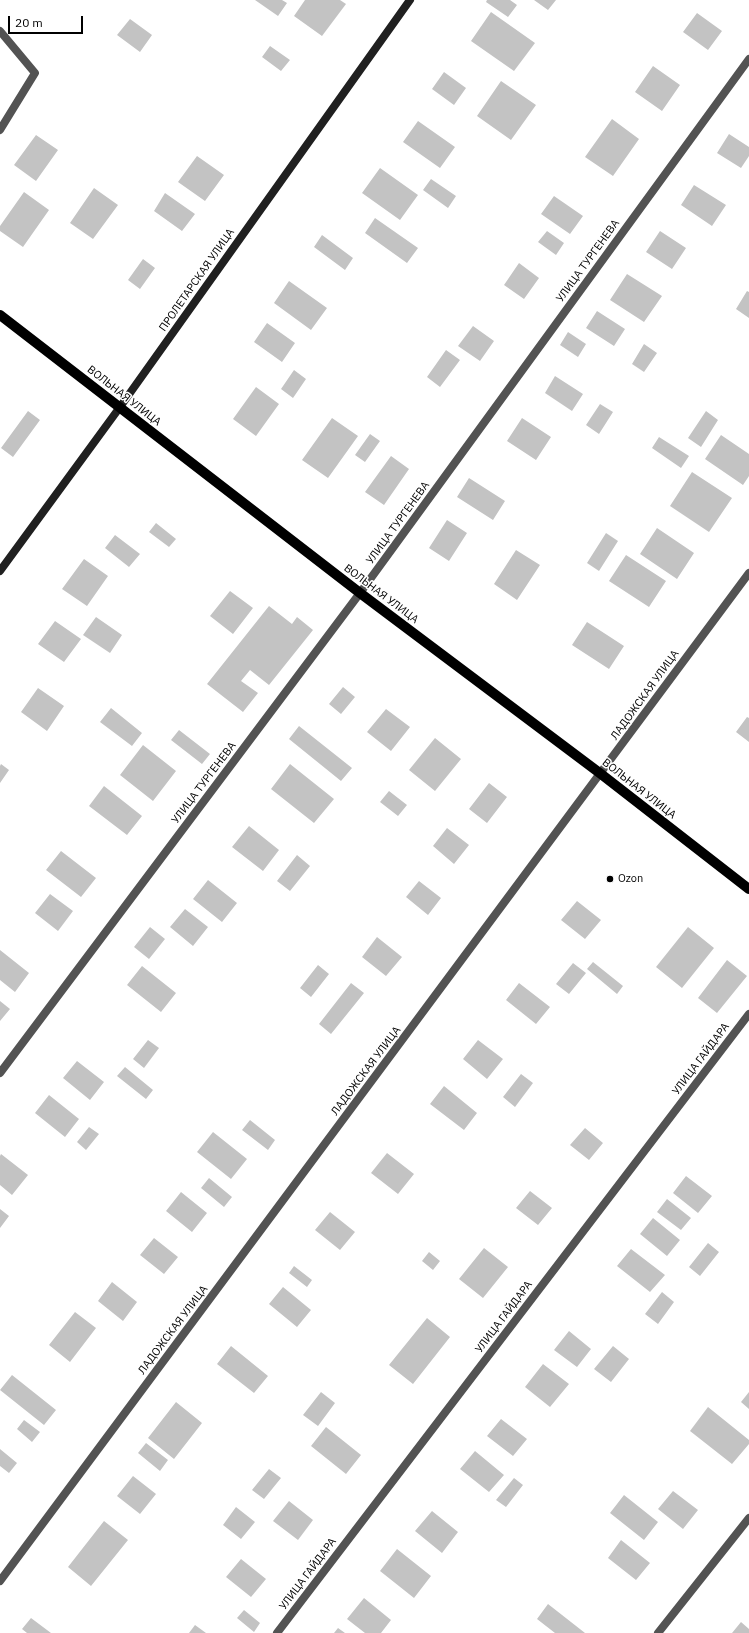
<!DOCTYPE html>
<meta charset="utf-8">
<style>
body{margin:0}
#map{position:relative;width:749px;height:1633px;overflow:hidden;background:#fff;font-family:"IBM Plex Sans",sans-serif}
canvas{display:block}
.scale{position:absolute;left:8px;top:16px;width:75px;height:18px;box-sizing:border-box;border:2px solid #000;border-top:0;padding-left:5px;font-size:12px;line-height:14px;white-space:nowrap;color:#000;-webkit-text-stroke:3px #fff;paint-order:stroke}
</style>
<div id="map">
<canvas width="749" height="1633"></canvas>
<div class="scale">20 m</div>
</div>
<script>
const ctx = document.querySelector('canvas').getContext('2d');
ctx.lineJoin = 'round';
function paint(path, color) { ctx.fillStyle = color; ctx.fill(path, 'evenodd'); }
function trace(path, color, width, dash) { ctx.strokeStyle = color; ctx.lineWidth = width; ctx.lineCap = dash ? 'butt' : 'round'; ctx.setLineDash(dash || []); ctx.stroke(path); }
function label(font, color, halo, rows, align = 'center') {
  ctx.font = font + ' "IBM Plex Sans",sans-serif'; ctx.lineWidth = 3; ctx.setLineDash([]); ctx.textBaseline = 'middle'; ctx.strokeStyle = halo; ctx.fillStyle = color; for (const [text, x, y, turn = 0] of rows) {
    ctx.save(); ctx.translate(x, y); ctx.rotate((+turn || 0) * Math.PI / 180); ctx.textAlign = isNaN(turn) ? turn : align; if (halo) ctx.strokeText(text, 0, 0); ctx.fillText(text, 0, 0); ctx.restore();
  }
}
const building = new Path2D(`
 M255,0H282L287,3L278,16Z
 M305,0H340L346,4L322,36L294,16Z
 M487,0H510L517,5L508,17L486,2Z
 M534,0H556L548,10Z
 M491,12L535,43L514,71L471,41Z
 M697,13L722,31L708,50L683,32Z
 M130,19L152,35L140,52L117,35Z
 M270,46L290,60L281,71L262,57Z
 M653,66L680,85L662,111L635,92Z
 M444,72L466,88L454,105L432,89Z
 M501,81L536,105L511,140L477,116Z
 M612,119L639,139L613,176L585,157Z
 M418,121L455,147L440,168L403,142Z
 M729,134L749,147V156L741,168L717,153Z
 M36,135L58,150L36,181L14,165Z
 M197,156L224,175L205,201L178,182Z
 M380,168L418,195L400,220L362,193Z
 M431,179L456,196L448,208L423,190Z
 M694,185L726,205L712,226L681,205Z
 M94,188L118,205L93,239L70,223Z
 M24,192L49,210L23,247L0,231V226Z
 M165,193L195,214L182,231L154,211Z
 M554,196L583,216L570,234L541,214Z
 M375,218L418,248L407,263L365,233Z
 M547,231L564,243L556,255L538,242Z
 M660,231L686,248L672,269L646,252Z
 M322,235L353,258L345,270L314,247Z
 M143,259L155,268L140,289L128,280Z
 M519,263L539,278L524,299L504,285Z
 M627,274L662,296L644,322L610,300Z
 M289,281L327,308L311,330L274,303Z
 M747,291L749,292V318L736,309Z
 M597,311L625,329L614,346L586,328Z
 M267,323L295,343L282,362L254,342Z
 M473,326L494,341L480,361L458,346Z
 M568,332L586,344L578,357L560,345Z
 M644,344L657,353L644,372L632,364Z
 M446,350L460,360L440,387L427,377Z
 M294,370L306,379L293,398L281,389Z
 M555,376L583,394L572,411L545,393Z
 M256,387L279,404L256,436L233,419Z
 M600,404L613,412L599,434L586,425Z
 M28,411L40,420L13,457L1,448Z
 M706,411L718,420L701,447L688,438Z
 M332,418L358,436L328,478L302,460Z
 M522,418L551,437L536,460L507,441Z
 M370,434L380,441L365,462L355,455Z
 M721,435L749,454V476L743,485L705,459Z
 M659,437L689,456L681,468L652,448Z
 M391,456L409,469L384,505L365,492Z
 M692,472L732,498L709,532L670,506Z
 M469,478L505,501L493,520L457,497Z
 M447,520L467,533L449,561L429,548Z
 M156,523L176,539L169,547L149,532Z
 M657,528L694,553L677,579L640,554Z
 M606,533L618,541L599,571L587,563Z
 M115,535L140,554L129,567L105,548Z
 M516,550L540,565L517,600L494,584Z
 M626,555L666,581L649,607L609,581Z
 M84,559L108,576L87,606L62,589Z
 M230,591L253,608L233,634L210,616Z
 M269,606L292,624L297,617L313,630L269,685L250,670L241,681L258,693L243,712L207,684Z
 M96,617L122,635L110,653L83,635Z
 M55,621L81,639L64,662L38,644Z
 M587,622L624,646L609,669L572,645Z
 M343,687L355,697L341,714L329,704Z
 M38,688L64,706L47,731L21,712Z
 M111,708L142,733L132,746L100,722Z
 M386,709L410,727L391,751L367,732Z
 M747,717L749,718V742L736,732Z
 M299,726L352,768L341,781L289,739Z
 M179,730L210,754L202,764L171,740Z
 M435,738L461,759L435,791L409,770Z
 M143,745L176,771L153,801L120,775Z
 M1,764L9,770L0,783V766Z
 M290,764L334,799L314,823L271,789Z
 M489,783L507,797L487,823L469,809Z
 M104,786L142,816L127,835L89,806Z
 M389,791L407,805L398,816L380,802Z
 M249,826L279,850L263,871L232,847Z
 M447,828L469,845L454,864L433,846Z
 M61,851L96,878L81,897L46,870Z
 M297,855L310,866L290,891L277,881Z
 M208,880L237,903L222,922L193,899Z
 M419,881L441,898L428,915L406,897Z
 M50,894L73,911L58,931L35,913Z
 M577,901L601,920L585,939L561,920Z
 M185,909L208,927L193,946L170,927Z
 M150,927L165,939L149,959L134,947Z
 M688,927L714,948L682,988L656,967Z
 M377,937L402,957L386,976L362,957Z
 M0,950L29,973L15,992L0,980Z
 M727,960L747,976L717,1013L698,998Z
 M593,962L623,986L617,994L587,969Z
 M573,963L586,973L569,994L556,984Z
 M318,965L329,974L311,997L300,988Z
 M142,966L176,993L161,1012L127,985Z
 M351,983L364,993L331,1034L319,1024Z
 M519,983L550,1007L536,1024L506,1000Z
 M0,1001L10,1009L0,1021Z
 M148,1040L159,1048L144,1068L133,1059Z
 M478,1040L503,1059L487,1079L463,1059Z
 M77,1061L104,1082L90,1100L63,1078Z
 M125,1067L153,1090L146,1099L117,1076Z
 M521,1074L533,1083L515,1107L503,1097Z
 M444,1086L477,1113L464,1130L430,1104Z
 M49,1095L79,1119L65,1137L35,1113Z
 M250,1120L275,1140L268,1150L242,1130Z
 M89,1127L99,1134L86,1150L77,1142Z
 M585,1128L603,1143L589,1160L570,1145Z
 M213,1132L247,1159L231,1179L197,1152Z
 M387,1153L414,1174L398,1194L371,1173Z
 M1,1154L28,1175L12,1195L0,1185V1156Z
 M686,1176L712,1196L698,1213L673,1193Z
 M209,1178L232,1197L224,1207L201,1188Z
 M530,1191L552,1208L538,1225L516,1208Z
 M181,1192L207,1213L192,1232L166,1211Z
 M667,1199L691,1218L681,1230L657,1212Z
 M0,1209L9,1216L0,1228Z
 M330,1212L355,1232L340,1250L315,1230Z
 M653,1218L680,1240L667,1256L640,1234Z
 M154,1238L178,1257L164,1274L140,1255Z
 M708,1243L719,1252L700,1276L689,1267Z
 M484,1248L508,1267L483,1298L459,1279Z
 M631,1249L665,1275L650,1292L617,1266Z
 M429,1252L440,1261L433,1270L422,1261Z
 M294,1266L312,1280L307,1287L289,1273Z
 M112,1282L137,1302L123,1321L98,1301Z
 M283,1287L311,1310L297,1327L269,1304Z
 M662,1292L674,1302L658,1324L645,1314Z
 M75,1312L96,1328L70,1362L49,1345Z
 M427,1318L450,1337L413,1384L389,1365Z
 M569,1331L591,1349L577,1367L554,1350Z
 M231,1346L268,1376L254,1393L217,1364Z
 M613,1346L629,1359L611,1382L594,1369Z
 M543,1364L569,1384L550,1407L525,1387Z
 M12,1375L56,1410L44,1425L0,1390Z
 M321,1392L335,1403L318,1426L303,1415Z
 M749,1392V1409L741,1402Z
 M176,1402L202,1423L174,1459L148,1438Z
 M708,1407L749,1440V1444L732,1464L690,1431Z
 M501,1419L527,1439L513,1456L487,1436Z
 M24,1420L40,1432L32,1442L17,1429Z
 M326,1427L361,1455L346,1474L311,1446Z
 M146,1443L168,1460L160,1471L138,1453Z
 M0,1449L17,1463L9,1473L0,1466Z
 M475,1451L504,1475L489,1492L460,1469Z
 M269,1469L281,1478L264,1499L252,1490Z
 M133,1476L156,1494L140,1514L117,1496Z
 M514,1478L523,1485L506,1507L496,1500Z
 M673,1491L698,1510L683,1529L658,1509Z
 M624,1495L658,1522L644,1540L610,1513Z
 M289,1501L313,1520L298,1540L273,1521Z
 M236,1507L255,1522L241,1539L223,1525Z
 M432,1511L458,1532L442,1553L415,1531Z
 M104,1521L128,1540L91,1586L68,1567Z
 M621,1540L650,1563L636,1580L608,1558Z
 M397,1549L431,1576L414,1598L380,1571Z
 M241,1559L266,1579L251,1597L226,1577Z
 M364,1598L391,1620L381,1633H365L347,1619Z
 M548,1604L585,1633H555L537,1619Z
 M244,1610L260,1623L254,1632L237,1618Z
 M31,1618L51,1633H27L22,1629Z
 M741,1622L749,1629V1633H732Z
 M195,1625L206,1633H189Z
 M338,1628L345,1633H334Z`);
const street = new Path2D(`
 M0,31L35,73L0,130
 M0,1073L360,593L749,59
 M0,1581L749,573
 M277,1633L749,1014
 M658,1633L749,1518`);
const secondary = new Path2D(`
 M0,571L120,407L410,0`);
const primary = new Path2D(`
 M0,315L360,593L601,774L749,889`);
const markers = [
 [610,879,4,"#000"]
];
const streetNames = [
 ["УЛИЦА ТУРГЕНЕВА",588,261,-54],
 ["ПРОЛЕТАРСКАЯ УЛИЦА",197,280,-55],
 ["ВОЛЬНАЯ УЛИЦА",124,396,38],
 ["УЛИЦА ТУРГЕНЕВА",398,523,-54],
 ["ВОЛЬНАЯ УЛИЦА",381,594,37],
 ["ЛАДОЖСКАЯ УЛИЦА",645,695,-54],
 ["УЛИЦА ТУРГЕНЕВА",204,783,-53],
 ["ВОЛЬНАЯ УЛИЦА",639,789,38],
 ["УЛИЦА ГАЙДАРА",701,1059,-53],
 ["ЛАДОЖСКАЯ УЛИЦА",366,1071,-53],
 ["УЛИЦА ГАЙДАРА",504,1317,-53],
 ["ЛАДОЖСКАЯ УЛИЦА",173,1330,-53],
 ["УЛИЦА ГАЙДАРА",308,1574,-53]
];
const poiNames = [
 ["Ozon",618,879]
];
paint(building, '#c3c3c3');
trace(street, '#535353', 8);
trace(secondary, '#202020', 8);
trace(primary, '#000', 10);
for (const [x, y, r, color] of markers) { const dot = new Path2D(); dot.arc(x, y, r, 0, 2 * Math.PI); ctx.fillStyle = color; ctx.fill(dot); trace(dot, '#fff', 1.5); }
label('11px', '#000', '#fff', streetNames);
label('11px', '#000', '#fff', poiNames, 'left');
</script>
